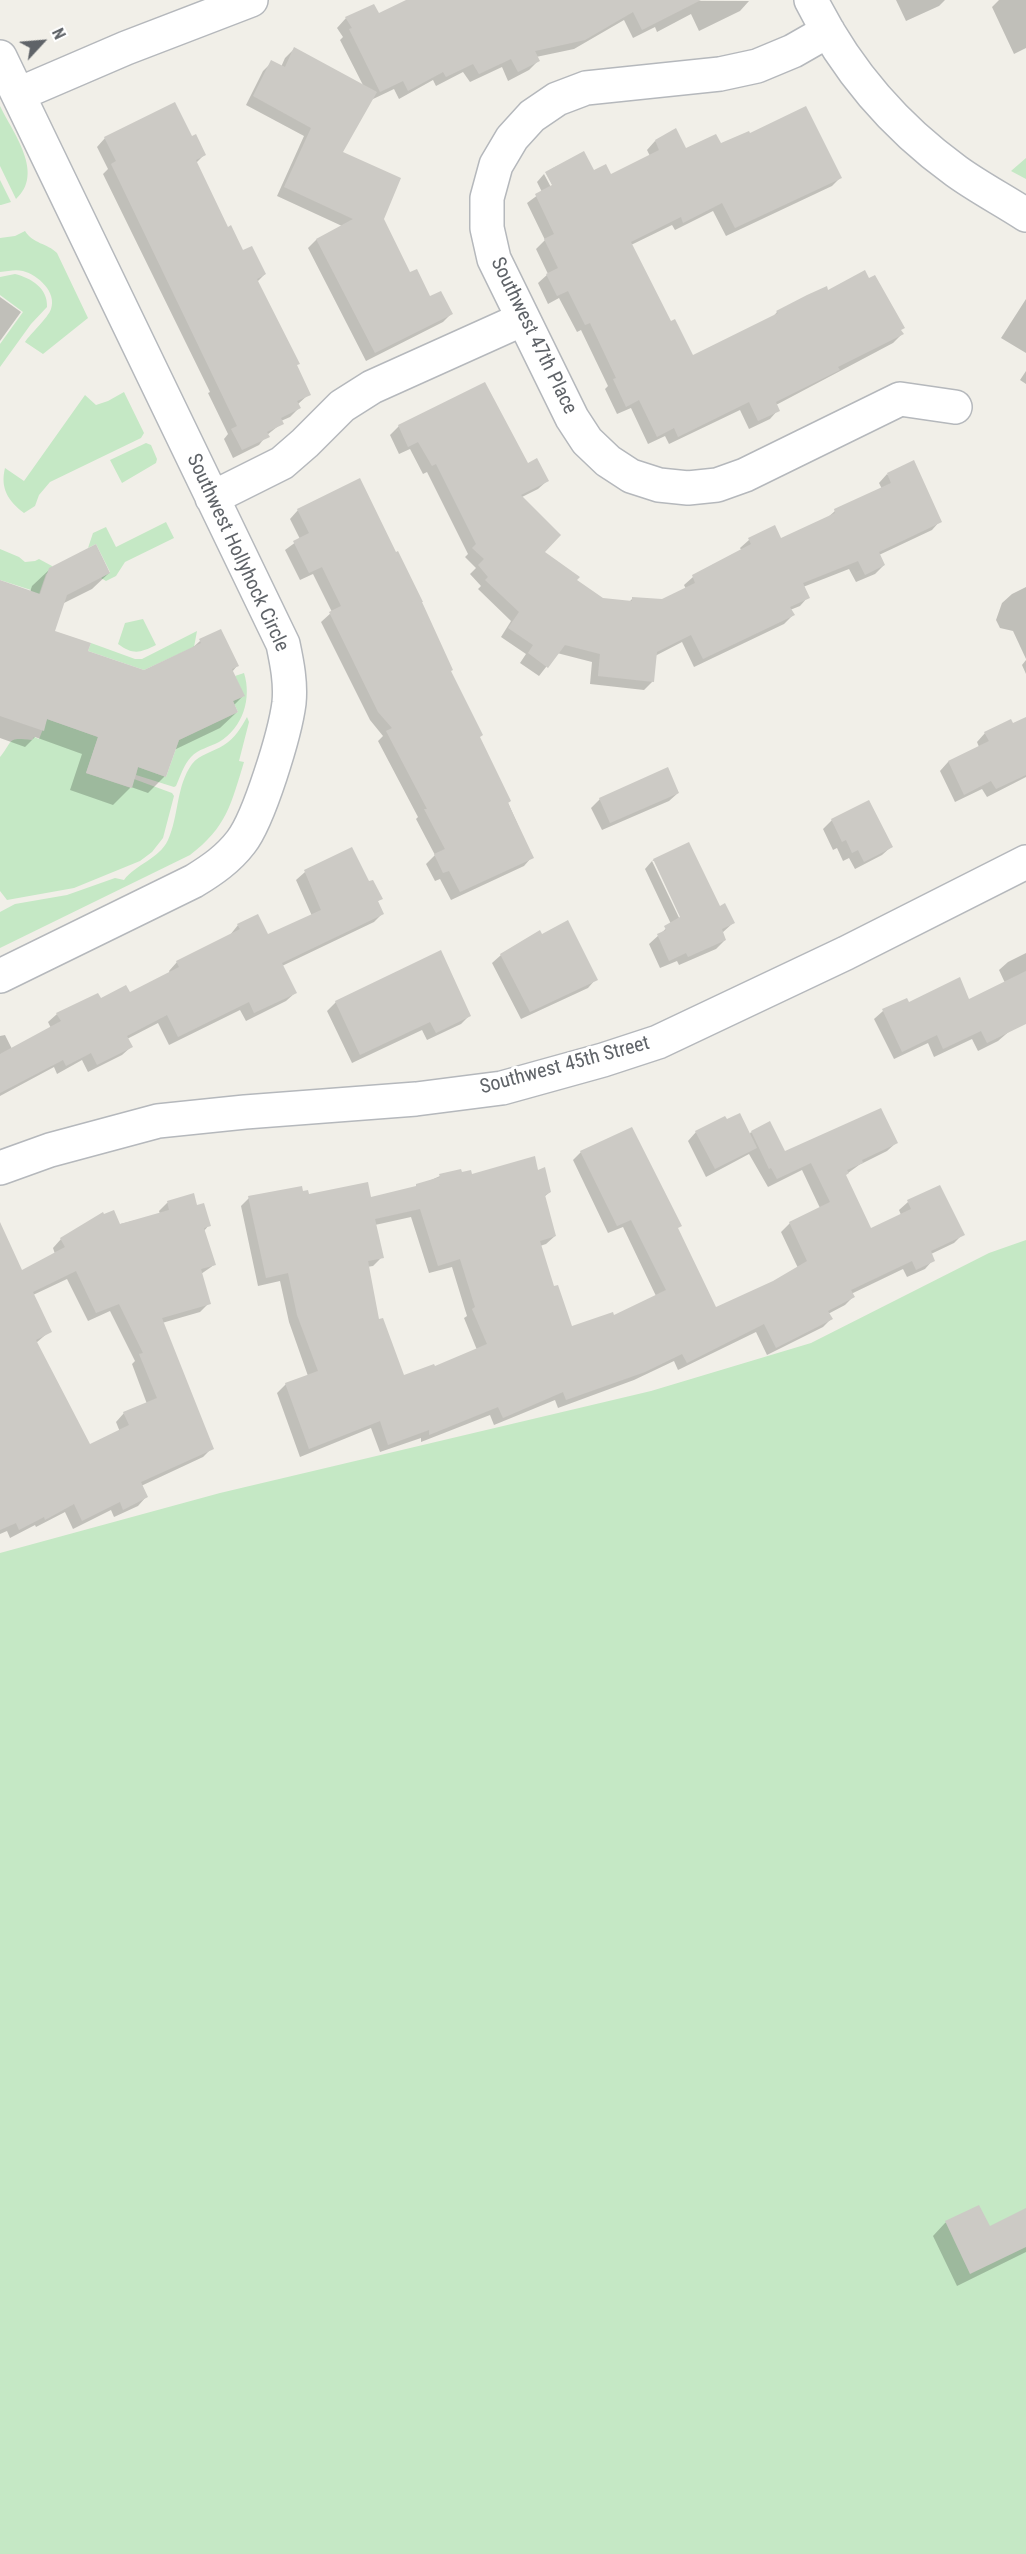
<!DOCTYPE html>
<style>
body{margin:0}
#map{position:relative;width:1026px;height:2554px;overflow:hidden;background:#f1efe8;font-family:"Roboto Condensed",sans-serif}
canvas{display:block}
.north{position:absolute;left:12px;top:12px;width:60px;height:60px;-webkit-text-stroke:4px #fff;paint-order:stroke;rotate:64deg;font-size:16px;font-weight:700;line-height:24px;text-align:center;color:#5f6368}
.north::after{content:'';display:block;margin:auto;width:21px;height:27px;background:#5f6368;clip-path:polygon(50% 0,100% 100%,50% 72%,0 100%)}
</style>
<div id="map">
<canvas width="1026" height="2554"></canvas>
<div class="north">N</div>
</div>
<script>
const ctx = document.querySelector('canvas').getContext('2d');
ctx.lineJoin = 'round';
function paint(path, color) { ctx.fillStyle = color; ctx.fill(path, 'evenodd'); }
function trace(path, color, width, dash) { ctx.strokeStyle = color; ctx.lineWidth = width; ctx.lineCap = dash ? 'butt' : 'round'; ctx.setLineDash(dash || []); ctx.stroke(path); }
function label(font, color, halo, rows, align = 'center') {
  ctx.font = font + ' "Roboto Condensed",sans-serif'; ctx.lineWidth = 6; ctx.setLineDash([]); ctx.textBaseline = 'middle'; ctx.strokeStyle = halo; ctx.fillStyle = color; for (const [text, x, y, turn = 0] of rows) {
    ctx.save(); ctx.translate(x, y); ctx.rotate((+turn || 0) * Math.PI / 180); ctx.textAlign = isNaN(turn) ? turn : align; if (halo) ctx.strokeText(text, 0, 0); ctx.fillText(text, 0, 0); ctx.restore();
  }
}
const green = new Path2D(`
 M0,106C13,133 45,173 16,199L0,166Z
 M1026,158V179L1011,171Z
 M0,180L11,202L1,205H0Z
 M25,231C33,244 47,243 57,253L88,318L43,354L25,342C31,333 48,318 51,309C57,292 38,275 23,271C16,269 8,271 0,272V238L15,236Z
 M15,274C31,278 48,288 47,307L31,324L0,367V344L23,312L0,295V277Z
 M124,392L144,433L141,438L50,482L39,495L35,506L24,513C8,501 0,488 5,468L24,481L85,395L96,405L108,401Z
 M146,443L151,445L157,459L156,463L122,483L110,460Z
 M166,522L174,538L125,562L116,576L106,581L101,578L110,572L96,544L88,548L93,533L106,527L116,547Z
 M0,549L19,557L25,562L35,561L39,559L52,566L53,570L46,574L33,612L25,609L31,590L0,580Z
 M143,619L156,645C140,653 133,655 118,644L125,623Z
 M197,631L194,647L144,670L88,651L91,643L135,659H142Z
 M244,673C252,698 243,728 219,742C210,747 198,749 191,757C184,764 180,777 176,786L174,787L136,775L138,767L166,777L179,740L238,712L233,701L244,696L235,676Z
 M247,717L249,722L239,761L244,762C231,804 227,827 190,855L0,948V912L15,904L67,895L115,878L124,880C136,864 159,859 168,840C179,816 176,786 192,764C200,754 213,752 224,745C235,738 241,728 247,717Z
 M47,719L98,737L86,773L131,788L134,779L172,793L174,796L163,838L152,852L140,861L74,888L7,900L0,891V757C14,740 6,737 32,740L34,737L39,739Z
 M1026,1240V2554H0V1553L220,1493L651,1391L811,1343L989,1253Z`);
const shadow = new Path2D(`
 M431,0L749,1L740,11L699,31L691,14L657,32L655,27L633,38L624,20L574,49L536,57L538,61L529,70L508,81L502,67L470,82L463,72L436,86L433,80L399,99L394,89L371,100L341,153L382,219L409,274L429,298L451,314L443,322L366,361L308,248L316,240L342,226L277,196L304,136L246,105L263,71L272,62L281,67L285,58L294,49L364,87L340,40L343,37L337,28L346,18L378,15Z
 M896,0H945L939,6L906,21Z
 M999,0H1026V48L1014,54L992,7Z
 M105,138H191L204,155L196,163L228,229L243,252L265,274L257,282L309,394L297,405L299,408L290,417L281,421L282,423L267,435L259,445L233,458L224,439L228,434L208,393L210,392L103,174L108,169L97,147Z
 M655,141L686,150L721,145L840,178L832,186L726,236L713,211L675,230L672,225L631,245L671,323L692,357L771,319L777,312L828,292L902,334L893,343L776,405L778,410L770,419L749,429L740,410L669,444L665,436L648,444L631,408L617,414L605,389L608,386L581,330L577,332L559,298L548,304L538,283L548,274L536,249L545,240L527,203L542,192L537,182L544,174L554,193L556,192L546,173L553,168L584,153L593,172L610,176L650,156L647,150Z
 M0,297L21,312L0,341Z
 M1026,299V353L1001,338Z
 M1026,371V384L1020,380Z
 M399,426L527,465L547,481L538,489L522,497L543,552L575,581L602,600L628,603L633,598L662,601L686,589L684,585L693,577L742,551L740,548L749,540H781L827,518L835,511L882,489L879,483L887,474L940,521L932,530L879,555L884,565L875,574L856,582L849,569L803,587L808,597L800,606L790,610L793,615L784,624L694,667L682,642L655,656L653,681L644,690L590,684L592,662L557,653L539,676L520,663L526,654L501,637L511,621L478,589L481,586L470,574L476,568L465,557L468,554L427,472L423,474L410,449L399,454L390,435Z
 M298,510L450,671L532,857L524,866L451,900L440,879L435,881L426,864L435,855L416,819L418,817L378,741L383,736L370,720L321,622L332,612L313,574L300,580L285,550L300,539L290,519Z
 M50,569L109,573L92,589L62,604L53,632L86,652L144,672L190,650L200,641L220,631L237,666L232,672L243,696L234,705L237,712L220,728L174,750L165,776L148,793L131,787L113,805L70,790L82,754L35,737L25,747L0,738V582L30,592L32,586Z
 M1026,587V659L1013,631L1000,628L996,620L1002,603L1012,594Z
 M1026,660V674L1022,665Z
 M1026,719V777L987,797L982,789L955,802L940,771L948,762L979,747L977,742L985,733Z
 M678,793L669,801L602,830L591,808L600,799Z
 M869,802L891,847L882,855L855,869L849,858L843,861L837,848L833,850L823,829L832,820Z
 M688,844L719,907L724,905L733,923L722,933L725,940L716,949L679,965L677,961L660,968L649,944L671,924L645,869L652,861L682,924L685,923L656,861H652Z
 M305,872L369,883L381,898L377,902L382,914L374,922L282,966L295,993L286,1001L246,1021L240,1010L169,1045L158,1023L127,1039L131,1047L122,1055L88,1072L82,1060L57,1074L54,1067L0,1096V1036L5,1035L12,1049L51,1028L48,1022L57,1014L100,1000L130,994L170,973L169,971L177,962L230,935L238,925L268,936L312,916L296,880Z
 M1026,953V1017L998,1041L978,1051L972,1039L934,1057L928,1043L894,1059L874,1019L883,1011L908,1004L968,1001L1005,983L999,970L1008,962Z
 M501,955L596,979L588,988L521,1019L492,963Z
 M336,1002L470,1015L461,1024L427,1040L422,1030L352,1063L327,1011Z
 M696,1132L749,1135L751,1132L785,1153L896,1143L887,1151L859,1165L844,1176L871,1230L901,1215L899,1210L908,1202L963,1234L954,1243L931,1254L933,1260L925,1269L907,1277L903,1269L851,1294L853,1297L845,1305L828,1314L831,1319L823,1327L767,1355L756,1332L678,1370L674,1361L634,1380L558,1408L555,1400L494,1425L490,1415L421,1442V1438L380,1452L371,1428L300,1457L277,1393L286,1384L308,1376L289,1322L280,1281L258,1286L241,1206L249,1198L302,1193L308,1196L370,1199L413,1188L440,1176L537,1172L550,1192L544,1197L555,1236L546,1244L540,1246L553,1288L571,1328L614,1317L656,1296L623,1227L608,1233L573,1160L581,1152L677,1229L715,1309L774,1282L798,1268L781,1232L790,1223L820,1208L802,1170L768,1187L749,1154L706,1177L688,1141ZM411,1217L429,1273L452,1267L467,1316L464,1318L477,1350L434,1368L403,1377L378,1321L367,1267L373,1266L382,1257L375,1225Z
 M193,1195L196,1207L209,1225L204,1231L214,1265L201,1274L209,1303L200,1312L162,1323L212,1448L203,1457L141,1486L146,1497L138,1506L114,1517L111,1510L73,1529L65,1512L36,1527L35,1525L10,1538L7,1531L0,1534V1265L21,1273L55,1254L53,1248L61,1239L160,1214L159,1211L167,1203ZM67,1279L88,1321L110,1311L135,1361L132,1364L147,1404L124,1413L116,1422L120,1432L90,1446L36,1343L50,1331L33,1295Z
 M978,2207L989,2228L1026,2210V2252L957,2286L933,2236L945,2223Z`);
const building = new Path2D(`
 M406,0H701L642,30L633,12L585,40L535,51L540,61L518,72L511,59L479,74L473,64L446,77L443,72L408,91L403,81L380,92L349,29L352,28L345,17L374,4L379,13Z
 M294,47L377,92L343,152L401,178L384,219L410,272L417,269L430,296L441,291L453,314L375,353L316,239L353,219L284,187L311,128L253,96L271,60L285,67Z
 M175,102L192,136L196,134L206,155L196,160L228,227L231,225L243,250L252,246L266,274L257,279L300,364L297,365L311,395L297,401L301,408L281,418L284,424L267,432L270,437L242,450L231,429L237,426L111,164L116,161L104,137Z
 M806,106L842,178L735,228L722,203L683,223L681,217L631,242L671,321L675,319L693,355L778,313L776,311L807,295L827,286L828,290L865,270L869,278L875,275L905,328L901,330L904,334L838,367L840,370L776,402L780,411L758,421L749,402L678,437L674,428L657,437L639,400L626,407L613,379L616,378L590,323L585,325L568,291L557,296L546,274L558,268L544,239L554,234L535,194L552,185L545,172L584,151L594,170L606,164L611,174L659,150L655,140L676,128L686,148L716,134L721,143L749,131L750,133Z
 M485,382L528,463L537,458L549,481L521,495L561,535L545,552L580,577L577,580L603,598L632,601V597L662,599L695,583L692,575L751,544L748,538L775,525L781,538L835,513L834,509L891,483L887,473L914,460L942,522L879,552L885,565L865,575L858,561L803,583L810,598L790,607L795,615L703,659L691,635L657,652L654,682L598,676L600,654L565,645L548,668L528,653L533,645L508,628L519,612L485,580L488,577L478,565L484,559L472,548L476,544L436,464L432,466L418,442L408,447L398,425Z
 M360,478L396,552L398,551L423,602H422L453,670L451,671L483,735L480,737L511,801L508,803L534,858L460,892L449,871L443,873L434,854L445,849L424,809H427L386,731L392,728L378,712L329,612L341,606L322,567L309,573L293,541L309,533L297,509Z
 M96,544L110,573L67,595L55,631L91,643L88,651L144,670L201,643L199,639L221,629L239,666L232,669L245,696L233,701L238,712L179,740L166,777L138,767L132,788L86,773L98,737L47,719L44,731L0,716V580L40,594L49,568Z
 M1026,717V775L996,789L991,781L964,795L948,761L989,741L984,732L1011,719L1013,723Z
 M668,767L679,793L610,823L599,798Z
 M869,800L893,847L864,862L858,850L852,853L846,840L842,842L831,819Z
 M689,842L720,906L725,903L735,923L722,929L726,940L688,957L686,953L669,961L657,934L666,930L664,926L680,917L653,859Z
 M352,847L369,881L373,880L383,899L378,901L384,914L282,963L297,993L254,1013L249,1002L178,1037L167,1015L127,1036L133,1047L97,1065L91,1053L66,1066L63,1060L0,1093V1054L61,1021L56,1013L98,993L101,998L126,985L130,992L179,967L176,961L240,929L237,924L258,914L268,934L321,910L304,870Z
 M568,920L598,980L530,1012L500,954L540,930L542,934Z
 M441,950L471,1016L436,1033L430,1022L360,1055L335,1001Z
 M1026,971V1024L987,1043L981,1031L943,1049L937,1035L902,1052L882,1009L907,998L909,1002L960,977L969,999Z
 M881,1108L898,1143L862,1160L863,1163L847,1170L849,1173L846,1175L871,1228L911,1209L907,1200L940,1185L965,1235L931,1251L935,1261L916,1270L912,1261L851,1290L855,1297L828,1311L833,1319L776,1348L764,1324L687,1363L682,1354L645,1372L566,1400L563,1392L503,1418L498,1407L429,1435V1430L388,1445L380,1421L309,1449L285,1383L318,1371L297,1315L288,1273L266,1278L248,1196L302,1186L303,1191L308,1190L309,1194L368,1182L371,1197L416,1186V1184L440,1177L439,1174L461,1169L462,1172L471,1170L472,1174L535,1156L538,1170L545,1167L551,1192L545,1195L556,1236L540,1241L554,1286L558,1285L572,1326L613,1312L614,1315L666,1290L631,1220L617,1226L580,1151L632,1127L682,1226L678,1228L716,1307L773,1281L807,1261L789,1222L830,1202L811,1163L777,1179L771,1168L769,1169L751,1131L770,1121L785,1151ZM420,1209L438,1266L460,1259L475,1307L472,1309L487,1344L435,1366L434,1364L404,1375L383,1318L379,1319L368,1261L384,1258L375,1219Z
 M740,1113L757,1148L715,1169L695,1131L725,1116L727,1119Z
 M194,1193L197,1205L204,1203L211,1226L204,1228L216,1265L201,1269L211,1304L162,1318L214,1449L141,1482L148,1497L123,1510L120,1502L82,1521L74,1504L45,1520L44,1517L19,1530L16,1523L0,1530V1222L22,1270L65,1247L60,1238L103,1212L104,1214L114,1210L120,1224L169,1210L167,1201ZM76,1271L96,1313L119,1304L143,1353L139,1354L157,1398L123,1412L129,1425L90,1444L36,1340L52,1332L33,1292Z
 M979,2205L990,2226L1026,2208V2247L970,2274L945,2221Z`);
const minor = new Path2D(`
 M811,0C845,69 894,126 956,171C978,187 1003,200 1026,215
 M828,31L793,51L757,66L720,74L586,88L557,99L532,116L512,138L496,165L487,198V228L494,259L572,418L587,441L608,461L631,476L659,485L688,488L717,485L745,475L900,399L955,407
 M0,57L283,644C287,663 291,683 289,703C285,734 259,819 241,842C228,859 212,870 194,881L0,976
 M19,94L126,48L251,0
 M212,498L282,463L305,443L342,406L372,387L523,319
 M0,1168L50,1150L158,1121L245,1112L416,1099L502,1088L603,1060L658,1042L846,953L1026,862`);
const streetNames = [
 ["Southwest 47th Place",533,336,64],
 ["Southwest Hollyhock Circle",237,553,65],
 ["Southwest 45th Street",565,1066,-15]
];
paint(green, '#c5e8c5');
paint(shadow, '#0003');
paint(building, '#cccac5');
trace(minor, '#b5b8bc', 36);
trace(minor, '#fff', 33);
label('20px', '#5f6368', '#fff', streetNames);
</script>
